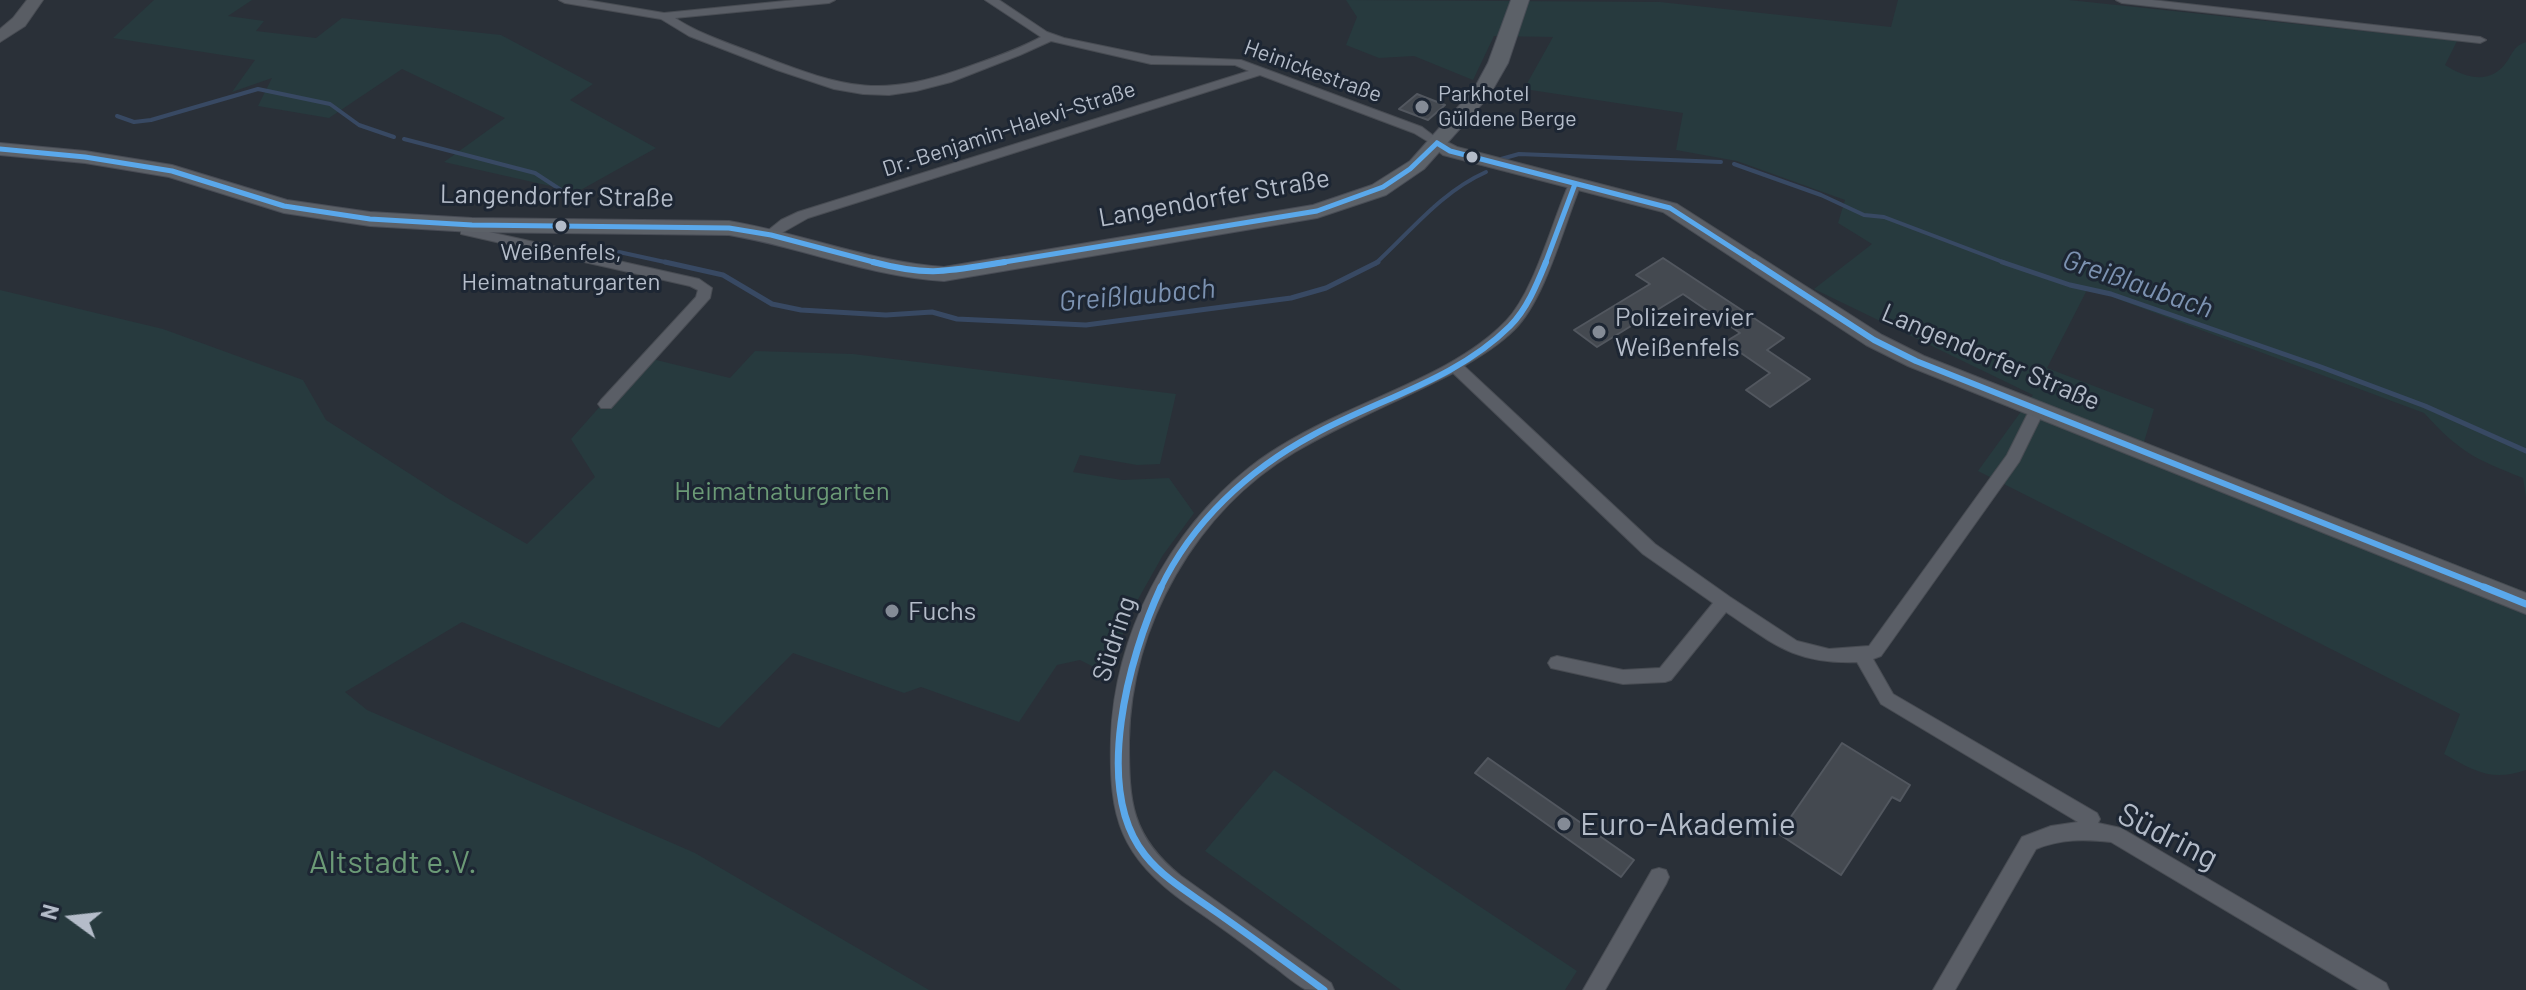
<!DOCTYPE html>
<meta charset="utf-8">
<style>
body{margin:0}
#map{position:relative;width:2526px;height:990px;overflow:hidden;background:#2a3038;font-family:Barlow,sans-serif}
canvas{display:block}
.north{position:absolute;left:32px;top:878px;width:80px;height:80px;-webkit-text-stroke:6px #1d2633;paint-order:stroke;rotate:285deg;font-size:22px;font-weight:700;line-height:32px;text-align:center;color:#b4bcc9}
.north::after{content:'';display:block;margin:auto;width:28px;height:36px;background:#b4bcc9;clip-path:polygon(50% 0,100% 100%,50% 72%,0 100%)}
</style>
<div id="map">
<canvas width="2526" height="990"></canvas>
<div class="north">N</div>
</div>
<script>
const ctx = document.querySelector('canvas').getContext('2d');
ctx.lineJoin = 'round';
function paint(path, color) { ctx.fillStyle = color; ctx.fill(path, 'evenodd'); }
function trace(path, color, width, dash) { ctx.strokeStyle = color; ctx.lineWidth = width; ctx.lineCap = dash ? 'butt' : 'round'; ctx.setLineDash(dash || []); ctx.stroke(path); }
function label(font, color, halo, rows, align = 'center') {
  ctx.font = font + ' Barlow,sans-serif'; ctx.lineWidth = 6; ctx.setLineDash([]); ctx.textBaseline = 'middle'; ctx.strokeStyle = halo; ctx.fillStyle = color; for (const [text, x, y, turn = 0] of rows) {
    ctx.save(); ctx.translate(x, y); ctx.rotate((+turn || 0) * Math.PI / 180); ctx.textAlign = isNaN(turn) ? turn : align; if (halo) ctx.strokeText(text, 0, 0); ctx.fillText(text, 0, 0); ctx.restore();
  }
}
const green = new Path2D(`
 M154,0H252L228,16L264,21L256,31L316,38L342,18L501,35L593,84L570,100L656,148L577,192L444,162L505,118L402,69L329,118L258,106L272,78L232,92L255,60L113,38Z
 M1346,0L1660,2L1891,27L1898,0H2069L2457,41L2445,65C2467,79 2492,85 2508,60C2514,50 2515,46 2526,42V498L2523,478C2473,458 2461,453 2424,413L2088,288L2047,368L2154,409L2144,442L2526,592V770C2492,782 2474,771 2444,754L2460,714L1978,471L2033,395L1814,289L1872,244L1838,223L1845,200L1737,161L1676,150L1683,113L1524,89L1553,37L1494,36L1473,80L1414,56L1379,58L1346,45L1357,17Z
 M0,290L163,329L303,380L326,420L449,499L527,544L595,477L571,439L644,357L730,378L755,351L853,354L1176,394L1160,464L1137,465L1080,455L1073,472L1122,480L1169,478L1194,513L1163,555L1132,610L1108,674L1080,660L1057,665L1019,722L921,687L904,693L793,653L719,728L462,622L345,692L367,710L695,853L929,990H0Z
 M1274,770L1577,971L1565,990H1401L1205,851Z`);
const streamFar1 = new Path2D(`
 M117,116L134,122L151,120L258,89L330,104L359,125L394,137
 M404,139L535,173L561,190L572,204
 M1501,159L1519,154L1721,162
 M1734,164L1821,195L1864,215L1884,217L2008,264
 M619,252L674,264
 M1375,264C1411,231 1441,192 1486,172`);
const stream = new Path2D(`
 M665,262L723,275L772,304L801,310L886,315L932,312L957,319L1086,325L1291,298L1326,288L1378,262
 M2002,262L2070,285L2111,294L2321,367L2425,406L2526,451`);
const building = new Path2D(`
 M1417,94L1427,98L1445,105L1428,120L1399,109Z
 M1663,258L1784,338L1767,350L1810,379L1770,407L1746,390L1770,373L1725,342L1740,333L1683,294L1597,347L1574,330L1650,284L1636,275Z
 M1842,743L1910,785L1900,801L1892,797L1841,875L1779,834Z
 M1488,758L1634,860L1621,877L1475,773Z`);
const street = new Path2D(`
 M559,0H586L664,13L795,0H835L829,3L675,18C701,35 731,44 759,55C847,89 881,99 973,65C996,57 1019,49 1041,37L985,0H999L1047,32L1064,38L1151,56L1241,60L1422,127L1443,143L1437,147L1414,133L1260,75L808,218L771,239L766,238V232L781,220L798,212L1249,71L1235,65L1151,64L1051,41L1020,55L951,82L916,91L889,95L863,94L834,89L777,70L689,36L661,19L565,3Z
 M2116,0H2152L2480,37L2486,40L2480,43L2122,3Z
 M1575,180L1581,184C1564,225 1545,300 1514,330C1500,344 1482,355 1464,366L1655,544L1730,597L1797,641L1829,649L1869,646L2007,455L2032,405H2042L2045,409L2019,462L1881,656L1873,659L1893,694L2097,813L2100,819L2098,823L2121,828L2386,983L2389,990H2359L2111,842C2084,839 2061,839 2036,849L1955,990H1933L2022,837L2051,826L2078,822L1881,704L1857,662C1795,664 1775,645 1726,612L1671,680L1665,682L1623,684L1551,668L1548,663L1551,658L1557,656L1623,670L1660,668L1713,603L1643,554L1453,373C1401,400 1346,422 1295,452C1196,511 1131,625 1129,741C1129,802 1131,836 1181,876L1331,983L1334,990C1326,990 1312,990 1305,989C1293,983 1281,971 1270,964C1243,943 1215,923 1187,904C1120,856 1109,819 1111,739C1114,635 1169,531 1250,467C1278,445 1311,428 1344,413C1397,388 1465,364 1506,321C1534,292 1552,222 1569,184Z
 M472,221L479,225L476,229L699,279L712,288L710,298L611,408H601L598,404L601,400L696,297L698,290L690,286L461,234V228Z
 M1659,868L1666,870L1669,877L1666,884L1605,990H1583L1652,870Z`);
const secondary = new Path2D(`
 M27,0H43L25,26L0,42V29L13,18Z
 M1437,137L1457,147L1677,204L1882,335L1924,356L2526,593V614L1908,366L1866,345L1663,212L1443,155L1428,143Z`);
const primary = new Path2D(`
 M1511,0H1529L1508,63L1489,96L1424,169L1386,195L1317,218L944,281C871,277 801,247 729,235L472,232L370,226L284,213L169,177L85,163L0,155V143L85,151L172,165L287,200L370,212L472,218L729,221C801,233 871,262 944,267L1313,205L1372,185L1410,161L1474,89L1488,63Z`);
const bus1Far2 = new Path2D(`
 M1437,143L1450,151L1670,208L1757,264
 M0,149L85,157L172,171L284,206L370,219L472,225L729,228L771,235L881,264
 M992,264L1317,211L1383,187L1410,169L1437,143
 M1545,264L1575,184`);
const bus1Far1 = new Path2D(`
 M873,262C929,277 949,271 1005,262
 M1754,262L1874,340L1916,361L2489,589
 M1160,589C1192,522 1248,470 1313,435C1378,399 1456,380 1510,326C1527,309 1537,284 1546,262`);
const bus1 = new Path2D(`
 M1161,587C1129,656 1092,789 1145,855C1164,879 1191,894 1216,912C1252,937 1288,964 1324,990
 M2484,587L2526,604`);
const markers = [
 [1422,107,8,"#848b96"],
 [1472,157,7,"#b4bcc9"],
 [561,226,7,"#b4bcc9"],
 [1599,332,8,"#848b96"],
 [892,611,8,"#848b96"],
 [1564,824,8,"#848b96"]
];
const farStreetnames = [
 ["Heinickestraße",1313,71,20],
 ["Dr.-Benjamin-Halevi-Straße",1009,129,-18]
];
const farPoinames = [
 ["Parkhotel",1438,94],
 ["Güldene Berge",1438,119]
];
const busNames = [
 ["Weißenfels,",561,252],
 ["Heimatnaturgarten",561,282]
];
const streetNames = [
 ["Langendorfer Straße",557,196,1],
 ["Langendorfer Straße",1214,198,-10],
 ["Langendorfer Straße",1991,357,23],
 ["Südring",1114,639,-72]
];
const poiNames = [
 ["Polizeirevier",1615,317],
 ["Weißenfels",1615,347],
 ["Fuchs",908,611]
];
const parkNames = [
 ["Heimatnaturgarten",782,491]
];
const waterNames = [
 ["Greißlaubach",2138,284,19],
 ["Greißlaubach",1137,295,-5]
];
const nearPoinames = [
 ["Euro-Akademie",1580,824]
];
const nearStreetnames = [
 ["Südring",2168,836,27]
];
const nearParknames = [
 ["Altstadt e.V.",393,862]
];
paint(green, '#273a3e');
trace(streamFar1, '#384963', 4);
trace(stream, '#384963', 5);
paint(building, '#444950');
trace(building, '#52575f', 2);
trace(street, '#484c53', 2);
trace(secondary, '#484c53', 2);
trace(primary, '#484c55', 2);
paint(street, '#5a5e66');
paint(secondary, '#595d64');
paint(primary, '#5c6168');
trace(bus1Far2, '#5aa8eb', 5);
trace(bus1Far1, '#5aa8eb', 6);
trace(bus1, '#5aa8eb', 7);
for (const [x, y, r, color] of markers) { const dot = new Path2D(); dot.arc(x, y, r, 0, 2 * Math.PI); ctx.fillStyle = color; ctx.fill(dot); trace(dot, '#1d2633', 3); }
label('22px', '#b4bcc9', '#1d2633', farStreetnames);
label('22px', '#b4bcc9', '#1d2633', farPoinames, 'left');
label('24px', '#b4bcc9', '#1d2633', busNames);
label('26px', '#b4bcc9', '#1d2633', streetNames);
label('26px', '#b4bcc9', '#1d2633', poiNames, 'left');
label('26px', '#6b9a76', '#1d2633', parkNames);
label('italic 28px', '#7c92b1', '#1d2633', waterNames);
label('32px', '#b4bcc9', '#1d2633', nearPoinames, 'left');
label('32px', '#b4bcc9', '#1d2633', nearStreetnames);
label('32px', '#6b9a76', '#1d2633', nearParknames);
</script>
